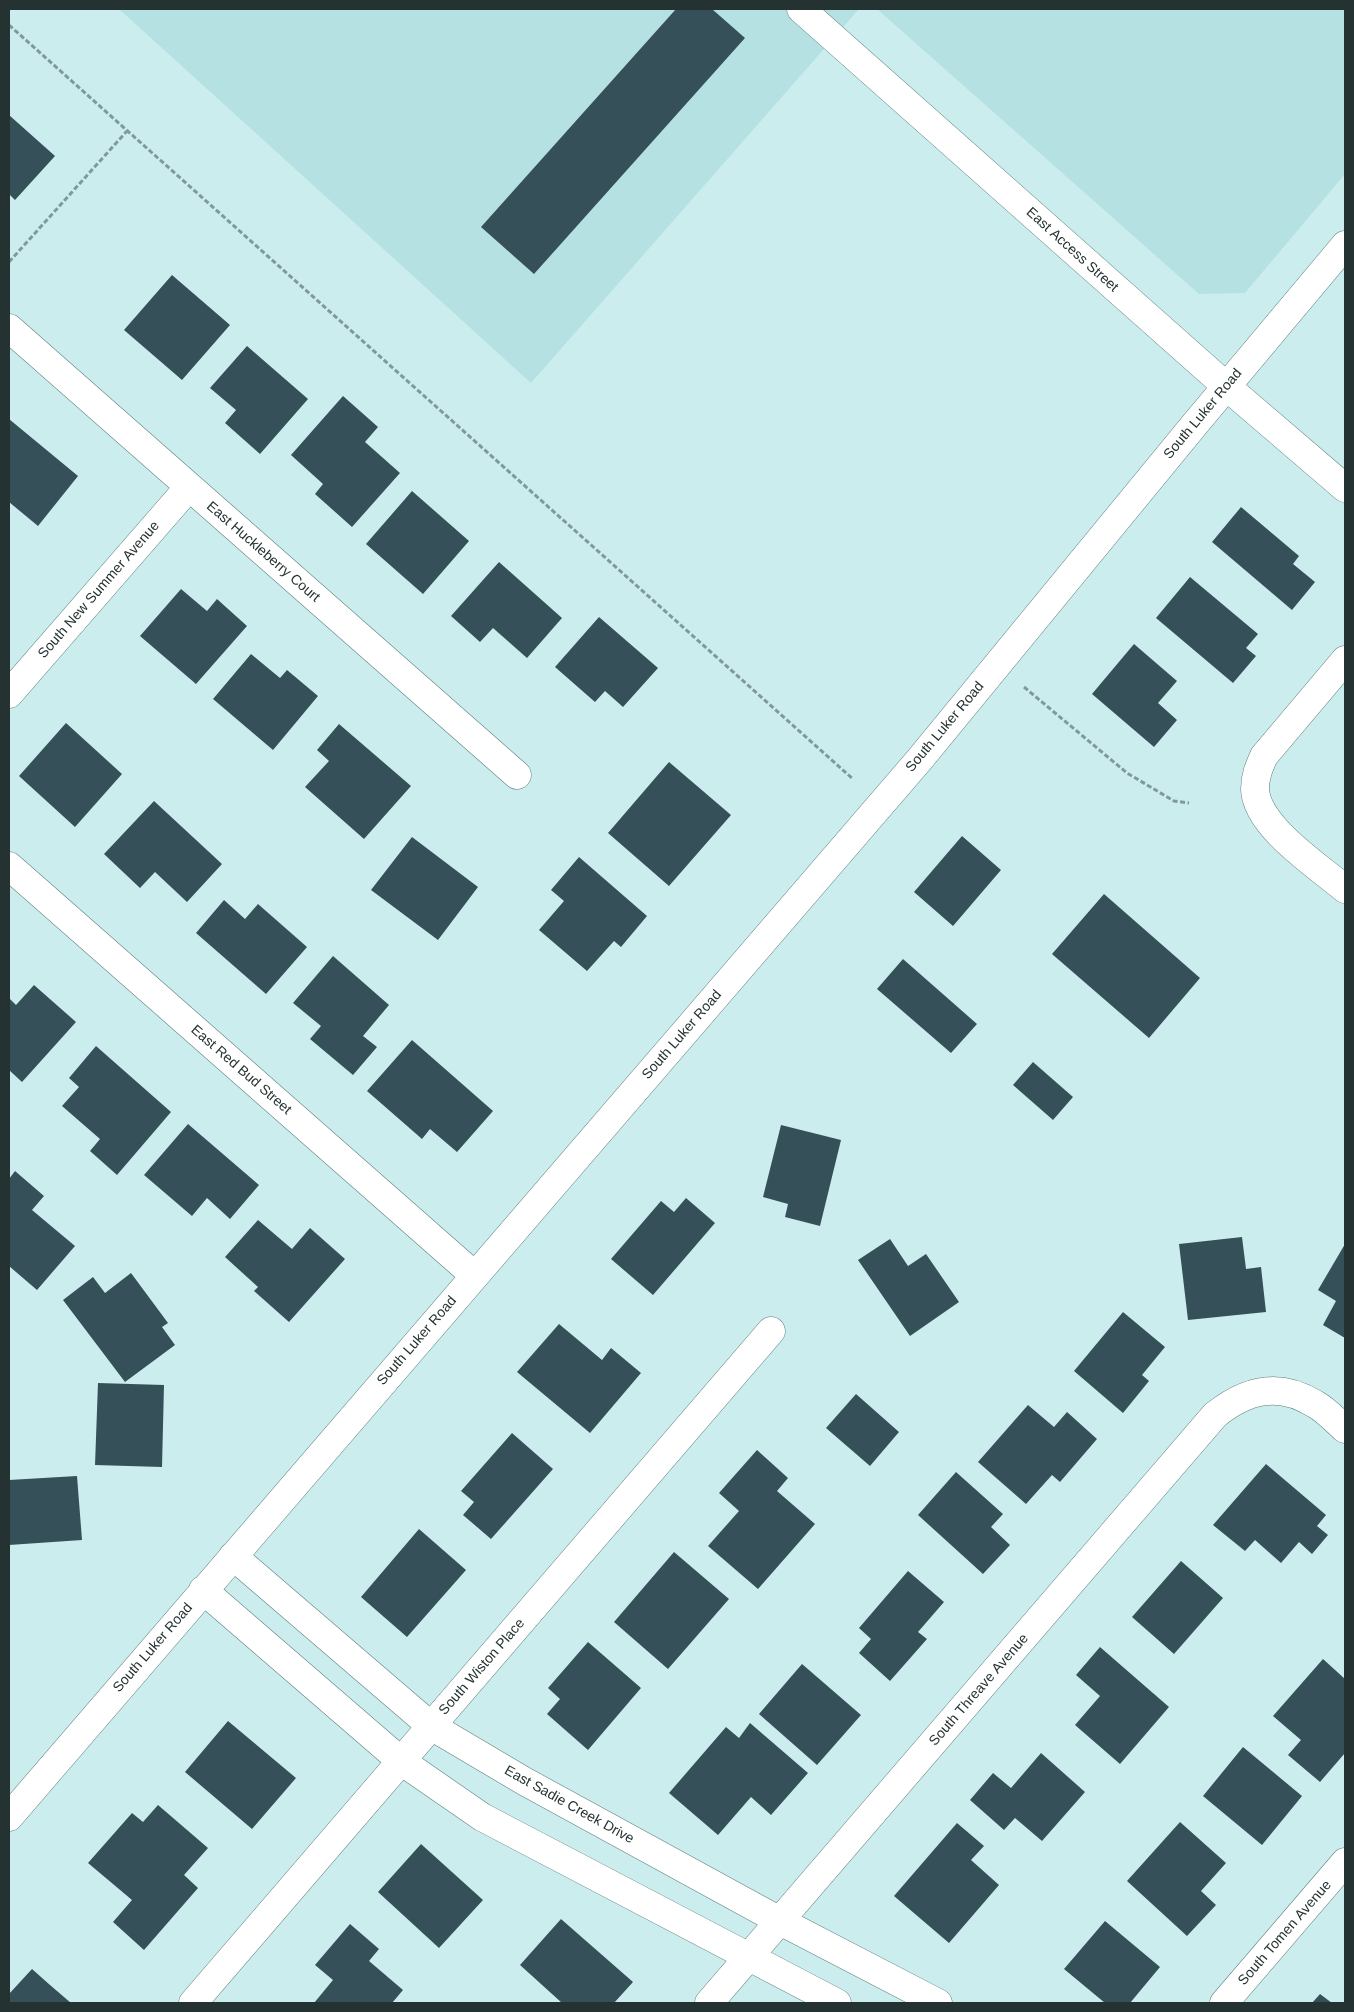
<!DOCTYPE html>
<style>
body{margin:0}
#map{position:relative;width:1354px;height:2012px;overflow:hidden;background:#cbedee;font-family:Helvetica,sans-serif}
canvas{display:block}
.frame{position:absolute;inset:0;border:10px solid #253232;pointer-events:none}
</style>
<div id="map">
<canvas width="1354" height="2012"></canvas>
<div class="frame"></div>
</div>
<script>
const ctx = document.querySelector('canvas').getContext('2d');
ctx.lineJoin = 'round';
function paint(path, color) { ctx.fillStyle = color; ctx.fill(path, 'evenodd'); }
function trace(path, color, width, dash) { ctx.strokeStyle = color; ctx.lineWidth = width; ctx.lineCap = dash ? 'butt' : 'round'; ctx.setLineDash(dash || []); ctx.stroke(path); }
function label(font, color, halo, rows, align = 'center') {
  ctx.font = font + ' Helvetica,sans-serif'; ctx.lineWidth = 5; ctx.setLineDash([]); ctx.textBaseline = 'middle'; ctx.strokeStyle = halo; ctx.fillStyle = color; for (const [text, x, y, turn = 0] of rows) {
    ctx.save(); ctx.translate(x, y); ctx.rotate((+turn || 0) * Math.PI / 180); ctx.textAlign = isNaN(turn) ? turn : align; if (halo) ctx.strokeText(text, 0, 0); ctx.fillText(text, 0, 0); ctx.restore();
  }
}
const built = new Path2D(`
 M119,9H859L531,383Z
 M877,9H1345V174L1245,293L1199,294Z`);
const building = new Path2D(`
 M676,9H712L745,38L534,274L481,227Z
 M9,115L55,156L15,200L9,194Z
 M172,275L230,325L182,380L124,330Z
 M247,346L308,399L260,454L225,423L236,410L210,388Z
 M343,396L378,427L365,442L400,473L352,527L315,494L323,484L291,455Z
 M9,419L78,476L38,526L9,502Z
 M412,491L469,541L423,594L366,544Z
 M1241,507L1299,556L1293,564L1315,582L1292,610L1212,542Z
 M499,562L562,618L527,658L493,628L480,642L451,616Z
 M1190,577L1258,634L1246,648L1256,656L1233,683L1156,618Z
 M181,589L207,611L217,599L247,626L196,684L140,636Z
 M599,617L658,668L623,707L605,691L595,702L555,667Z
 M1134,644L1177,681L1158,703L1177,720L1154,747L1092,694Z
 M251,654L280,678L287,670L318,696L273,750L213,699Z
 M66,723L122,774L75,827L19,776Z
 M339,724L411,786L364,839L305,787L329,761L317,750Z
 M669,762L731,815L669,886L608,833Z
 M154,801L222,864L187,902L155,872L140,888L104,854Z
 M962,836L1001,870L953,926L914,892Z
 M412,837L478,887L438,940L371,890Z
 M579,857L647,916L621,947L614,941L587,971L539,930L564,901L551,890Z
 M1104,894L1200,978L1149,1038L1052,954Z
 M224,900L245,919L258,904L307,947L266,994L196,933Z
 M333,956L389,1005L363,1036L377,1047L353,1075L310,1039L321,1026L293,1003Z
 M903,959L977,1024L951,1053L877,989Z
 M34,985L76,1022L22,1082L9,1070V998L16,1005Z
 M412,1040L493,1111L457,1152L430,1129L422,1139L367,1091Z
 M96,1046L171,1112L117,1175L90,1151L100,1139L62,1106L79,1087L69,1078Z
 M1033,1062L1073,1097L1053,1120L1013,1085Z
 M188,1124L259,1185L230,1219L207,1198L192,1216L144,1175Z
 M781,1125L841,1140L820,1226L785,1217L788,1204L763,1197Z
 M15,1171L44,1196L32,1210L75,1246L37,1290L9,1266V1179Z
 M686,1198L715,1223L653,1295L611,1259L661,1201L674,1212Z
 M258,1220L292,1249L310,1228L345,1259L289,1322L254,1291L258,1287L225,1257Z
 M1242,1237L1246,1269L1261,1267L1266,1312L1188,1320L1179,1244Z
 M890,1239L908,1266L926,1254L959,1302L910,1336L858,1260Z
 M1345,1244V1338L1323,1325L1336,1301L1318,1290Z
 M131,1273L168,1323L162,1327L175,1345L125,1382L63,1300L93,1277L105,1293Z
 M1123,1312L1165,1347L1142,1375L1149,1381L1123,1413L1074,1371Z
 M559,1324L602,1360L611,1348L641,1373L590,1433L517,1372Z
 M98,1383L164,1385L162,1467L95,1465Z
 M856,1394L899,1432L870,1466L826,1428Z
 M1028,1405L1054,1427L1067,1412L1097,1439L1060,1482L1052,1475L1026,1504L978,1462Z
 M512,1433L553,1469L491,1539L463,1515L474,1502L461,1491Z
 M757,1450L788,1478L777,1491L815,1524L758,1589L708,1546L739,1511L719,1493Z
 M1266,1464L1326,1515L1317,1526L1328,1535L1312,1554L1299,1542L1281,1563L1255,1540L1245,1551L1213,1525Z
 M956,1472L1003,1514L991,1527L1010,1545L983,1574L918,1515Z
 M77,1476L82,1540L9,1545V1480Z
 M419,1529L466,1570L407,1637L361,1597Z
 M674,1552L729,1599L668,1669L614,1622Z
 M1181,1561L1223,1598L1174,1654L1132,1617Z
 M908,1571L944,1602L918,1632L927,1639L890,1681L859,1653L871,1639L859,1628Z
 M588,1642L641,1688L588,1750L547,1714L560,1699L548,1688Z
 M1100,1647L1169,1707L1120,1764L1075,1725L1100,1696L1076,1675Z
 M1323,1659L1345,1679V1753L1320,1782L1288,1755L1301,1740L1273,1716Z
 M802,1664L861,1715L817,1765L759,1714Z
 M228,1721L296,1778L252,1829L185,1772Z
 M750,1723L808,1773L771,1815L751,1797L718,1835L669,1793L726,1727L739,1738Z
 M1243,1747L1302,1796L1262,1845L1203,1796Z
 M1041,1753L1085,1792L1042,1841L1015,1818L1004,1830L970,1800L993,1773L1011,1788Z
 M158,1805L208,1848L184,1875L198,1888L144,1950L113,1922L132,1900L88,1863L132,1813L143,1822Z
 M1180,1822L1226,1863L1201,1891L1216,1905L1187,1936L1127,1881Z
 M957,1823L984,1846L971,1860L999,1885L949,1943L894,1896Z
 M421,1844L483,1900L439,1948L378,1892Z
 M561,1919L633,1982L614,2003H562L520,1965Z
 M1105,1921L1160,1967L1130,2003H1105L1064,1969Z
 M350,1924L379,1949L369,1961L403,1990L392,2003H314L333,1980L315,1965Z
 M32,1969L50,1985L71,2003H9V1994Z
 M1320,1994L1332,2003H1312Z`);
const path = new Path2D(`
 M9,25L853,779
 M9,262L127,131
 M1024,687L1127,773L1174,801L1189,803`);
const minor = new Path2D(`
 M801,9L1226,386L1345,488
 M9,328L517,775
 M1345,660L1264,756C1259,767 1255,776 1255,789C1256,826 1318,866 1345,889
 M9,694L189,487
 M9,866L474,1275
 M193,2003L771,1331
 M709,2003L1215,1415C1246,1390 1278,1381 1315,1404C1326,1410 1336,1421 1345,1429
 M1224,2003L1345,1862`);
const tertiary = new Path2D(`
 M233,1556L431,1726L524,1781L780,1921L938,2003
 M203,1590L401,1761L482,1817L837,2003
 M9,1817L920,759L1195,424L1345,245`);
const streetNames = [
 ["East Access Street",1072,250,42],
 ["South Luker Road",1203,414,-50],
 ["East Huckleberry Court",263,552,41],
 ["South New Summer Avenue",99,590,-49],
 ["South Luker Road",945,727,-50],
 ["South Luker Road",682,1035,-49],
 ["East Red Bud Street",241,1070,41],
 ["South Luker Road",417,1341,-49],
 ["South Luker Road",153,1648,-49],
 ["South Wiston Place",482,1667,-49],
 ["South Threave Avenue",979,1690,-49],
 ["East Sadie Creek Drive",569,1805,29],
 ["South Tomen Avenue",1285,1933,-49]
];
paint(built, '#b6e1e2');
paint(building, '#36505a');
trace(minor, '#5f7e7f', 29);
trace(tertiary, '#5f7e7f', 29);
trace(path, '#80999a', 3, [5, 2.5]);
trace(minor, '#fff', 28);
trace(tertiary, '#fff', 28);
label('14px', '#253232', '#fff', streetNames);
</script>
